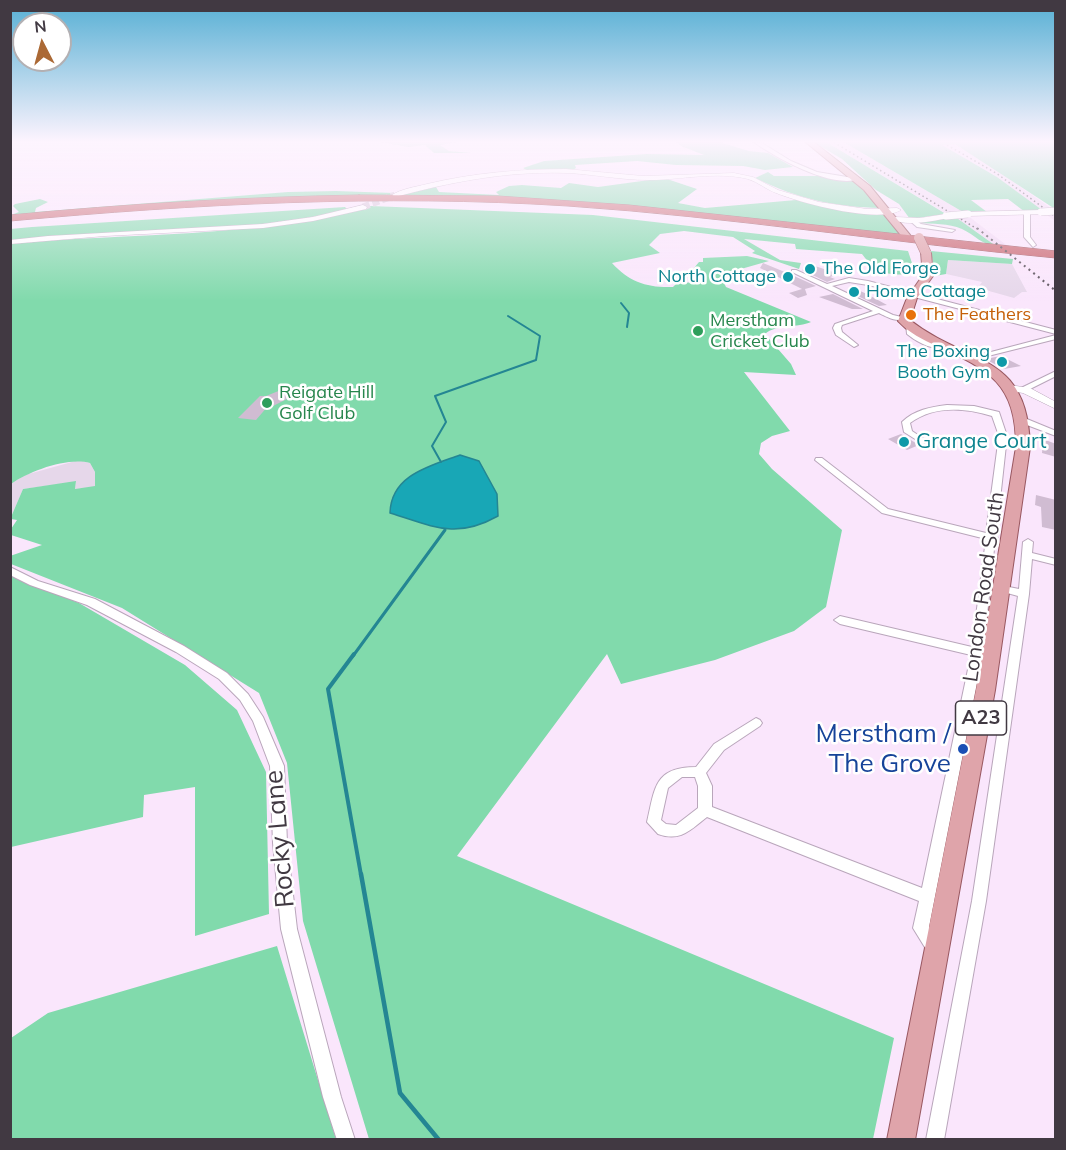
<!DOCTYPE html>
<style>
body{margin:0}
#map{position:relative;width:1066px;height:1150px;overflow:hidden;background:#fae6fc;font-family:Mulish,sans-serif}
canvas{display:block}
.frame{position:absolute;inset:0;border:12px solid #413942;pointer-events:none}
.north{position:absolute;left:12px;top:12px;width:60px;height:60px;box-sizing:border-box;background:#fff;border:2px solid #b3b0b3;border-radius:50%;rotate:354deg;font-size:16px;font-weight:700;line-height:24px;text-align:center;color:#413942}
.north::after{content:'';display:block;margin:auto;width:21px;height:27px;background:#ab6935;clip-path:polygon(50% 0,100% 100%,50% 72%,0 100%)}
</style>
<div id="map">
<canvas width="1066" height="1150"></canvas>
<div class="frame"></div>
<div class="north">N</div>
</div>
<script>
const ctx = document.querySelector('canvas').getContext('2d');
ctx.lineJoin = 'round';
function paint(path, color) { ctx.fillStyle = color; ctx.fill(path, 'evenodd'); }
function trace(path, color, width, dash) { ctx.strokeStyle = color; ctx.lineWidth = width; ctx.lineCap = dash ? 'butt' : 'round'; ctx.setLineDash(dash || []); ctx.stroke(path); }
function label(font, color, halo, rows, align = 'center') {
  ctx.font = font + ' Mulish,sans-serif'; ctx.lineWidth = 5; ctx.setLineDash([]); ctx.textBaseline = 'middle'; ctx.strokeStyle = halo; ctx.fillStyle = color; for (const [text, x, y, turn = 0] of rows) {
    ctx.save(); ctx.translate(x, y); ctx.rotate((+turn || 0) * Math.PI / 180); ctx.textAlign = isNaN(turn) ? turn : align; if (halo) ctx.strokeText(text, 0, 0); ctx.fillText(text, 0, 0); ctx.restore();
  }
}
const built = new Path2D(`
 M823,140H840L963,212L1009,247L996,246L977,232Z
 M955,144L978,157L1055,211V221L997,177L941,145Z`);
const industrial = new Path2D(`
 M948,260L1012,264L1027,292H1022L1014,298L989,291L979,286L982,282L946,274Z
 M79,460L90,463L95,472V487L75,489L76,482L23,489L11,517V484L25,475Z`);
const green = new Path2D(`
 M370,140H467L440,145L449,151L471,153H434L425,145L408,147Z
 M674,140H713L749,151L768,153L793,167L765,170L743,166L676,165L637,161L575,165L576,168L573,170L529,171L523,168L544,161L647,154L704,155L681,146Z
 M810,140H823L946,214L910,219L899,204L876,190L842,159Z
 M840,140H1055V209L955,144L942,145L997,177L1042,210L1025,212L1008,199L971,200L987,212H963Z
 M768,172L774,176H824L852,180L882,208C833,207 799,199 755,178Z
 M664,178L697,189L678,203L705,208L796,200L889,216L903,237C734,220 570,194 400,195L436,187L439,192L499,195L496,192L509,186L522,185L561,188L569,183L598,187Z
 M336,191L394,193L390,195L94,208L11,215L19,212L13,206L15,204L40,199L48,202L36,208L35,212L288,192Z
 M371,206L593,215L908,251L912,263L911,275C885,274 878,275 862,254L796,249L795,244L744,239L780,260L801,263L799,269L752,253L755,251L733,237L684,231L660,234L649,245L660,253L612,263C629,282 648,288 673,287L676,284L693,282L695,280L688,275L699,262H703V258L747,256L769,261L741,269L722,279L726,287L811,322C798,328 776,324 765,334L791,364L796,375L744,372L790,431L772,436L761,443L759,454L772,469L842,530L826,607L794,631L715,660L621,684L607,654L457,856L894,1038L873,1139H369L303,921L287,763L259,693L122,608L11,564L10,556L42,545L11,535V529L17,520L11,519V517L23,489L76,481L75,489L95,486V472L90,463C67,457 30,471 11,484V244C131,232 254,239 371,206Z
 M345,207L348,210C238,235 123,229 11,241L10,229L32,227Z
 M954,216L996,246C982,245 975,235 962,229C948,223 933,224 918,223L917,221Z
 M931,251L1013,259L1012,264L948,260L946,274L935,276Z
 M10,575L79,603L185,665L237,710L266,772L269,914L195,936V787L144,795L143,817L11,847Z
 M277,946L336,1139L11,1140V1038L48,1013Z`);
const water = new Path2D(`
 M460,455L479,461L497,494L498,516C455,540 433,526 390,513C391,475 430,466 460,455Z`);
const streamFar3 = new Path2D(`
 M621,303L629,313L627,327
 M441,462L432,446L446,422L435,396L536,360L540,336L508,316`);
const streamFar2 = new Path2D(`
 M353,656L445,530`);
const streamFar1 = new Path2D(`
 M354,654L328,689L361,875`);
const stream = new Path2D(`
 M361,874L400,1093L439,1140`);
const building = new Path2D(`
 M763,263L792,275L816,286L805,289L807,295L798,298L789,293L802,289L760,268Z
 M812,265L839,274L830,277L835,279L827,282L802,270Z
 M858,290L867,294L887,305L879,306L849,292Z
 M833,294L863,309H852L819,297Z
 M1001,356L1021,366L1004,369L985,359Z
 M291,386L299,393L271,407L268,406L256,420L238,418L260,396H266Z
 M901,434L919,445L907,450L888,439Z
 M1043,439L1056,444V457L1042,453Z
 M1036,495L1056,500V530L1042,527L1041,507L1035,505Z`);
const tertiaryTunnel = new Path2D(`
 M363,207L395,195`);
const minor = new Path2D(`
 M751,140H757L791,161L817,172L859,179C831,189 774,157 751,140Z
 M1027,211L1030,213V237L1036,245L1033,247L1024,237V213Z
 M912,218L921,224L955,230L952,232L917,227L909,220Z
 M792,270H796L827,284L849,278L868,281L1056,330V334L868,285L849,282L832,286L893,315L906,318C897,323 887,317 879,313L842,325L841,328L842,332L858,345L854,347L836,335L833,328L835,324L873,311L792,272Z
 M906,324H912L913,331L930,341L947,344L951,346C937,353 918,343 907,334Z
 M1056,335V339L972,360L968,358Z
 M1056,371V376L1026,391H1023L1019,389Z
 M947,405L974,406L999,412L1007,436L996,536L998,538L995,540L983,652L929,927L942,949L939,954L934,956L929,954L913,928L919,901L707,817C690,830 681,842 658,834L647,822C655,788 654,767 696,767L714,744L756,718L760,720L762,723L760,726L724,750L706,773L712,786V807L922,888L971,655L840,624L834,620L840,616L972,647L986,539L882,513L815,460L816,458H822L888,509L986,533L999,436L992,416C966,408 934,405 910,423L912,431L927,441L923,444L904,432L902,422C914,410 931,407 947,405ZM682,777H695L698,786V808L676,825L666,824L661,820L668,788Z
 M1022,417L1056,431V436L1019,422V418Z
 M1028,539L1033,542L1032,553L1056,559V565L1032,559L1029,594L986,901L944,1140H926L972,901L1018,596L1000,591L999,589L1004,586L1019,589L1023,542Z
 M10,567L38,581L95,599L184,646L227,673L248,694L263,717L284,766L287,843L297,929L341,1097L355,1140H337L323,1097L281,929L273,843L270,766L253,721L240,700L219,679L176,652L87,605L30,585L10,575Z`);
const tertiary = new Path2D(`
 M566,169L643,176L734,173L753,177L778,190L819,202L867,209L897,208L901,210C878,224 801,203 776,193C767,190 758,182 748,179C716,171 680,180 648,180C620,180 593,174 566,173C507,171 451,182 395,197L392,195C401,189 415,187 427,184C473,173 519,169 566,169Z
 M363,205L367,207L366,209L313,221L263,228L105,236L10,244V240L48,236L263,224L313,217Z
 M1041,210L1045,212L1044,214L968,216L964,214L968,212Z
 M946,214H949V218C932,221 906,227 891,219L895,217L920,218Z
 M1009,385L1030,388L1056,402V409L1023,393L1005,390V386Z`);
const primary = new Path2D(`
 M803,140H811L870,186L910,235V239H904L864,190Z
 M926,250L931,253L933,276L917,298L910,320C968,366 1028,351 1030,447L995,690L915,1140H887L976,690L1016,447C1016,384 990,370 937,346C923,340 909,333 898,321L907,298L923,275L921,253Z`);
const motorway = new Path2D(`
 M359,195L498,196L629,205L1056,251V258C893,243 731,217 568,206C382,194 196,204 10,221V215C127,204 242,197 359,195Z`);
const railFar1 = new Path2D(`
 M830,140L979,230
 M947,145L996,173L1056,217`);
const rail = new Path2D(`
 M977,228L1056,291`);
const tertiaryBridge = new Path2D(`
 M1041,212L1056,211
 M946,216L968,214`);
const primaryBridge = new Path2D(`
 M919,238L926,253`);
const markers = [
 [810,269,6,"#0f9aa8"],
 [788,277,6,"#0f9aa8"],
 [854,292,6,"#0f9aa8"],
 [911,315,6,"#e8710a"],
 [698,331,6,"#2e9e5b"],
 [1002,362,6,"#0f9aa8"],
 [267,403,6,"#2e9e5b"],
 [904,442,6,"#0f9aa8"],
 [963,749,6,"#1a4fb4"]
];
const farCulturenames = [
 ["The Old Forge",822,269],
 ["North Cottage",776,277,"right"],
 ["Home Cottage",866,292],
 ["The Boxing",990,352,"right"],
 ["Booth Gym",990,373,"right"]
];
const farFoodnames = [
 ["The Feathers",923,315]
];
const farLeisurenames = [
 ["Merstham",710,321],
 ["Cricket Club",710,342],
 ["Reigate Hill",279,393],
 ["Golf Club",279,414]
];
const shields = [
 [981,718,51]
];
const shieldNames = [
 ["A23",981,718]
];
const cultureNames = [
 ["Grange Court",916,442]
];
const streetNames = [
 ["London Road South",984,587,-82]
];
const nearTransitnames = [
 ["Merstham /",951,734],
 ["The Grove",951,764]
];
const nearStreetnames = [
 ["Rocky Lane",280,839,-95]
];
paint(built, '#f1d8f4');
paint(industrial, '#e6d7ea');
paint(green, '#81daac');
paint(water, '#18a7b6');
trace(water, '#248693', 1.5);
trace(streamFar3, '#248693', 2);
trace(streamFar2, '#248693', 3);
trace(streamFar1, '#248693', 4);
trace(stream, '#248693', 4.5);
paint(building, '#d0bcd2');
trace(tertiaryTunnel, '#d5c3d7', 7, [7, 3]);
trace(minor, '#b9a6bb', 2);
trace(tertiary, '#b9a6bb', 1);
trace(primary, '#995861', 2);
trace(motorway, '#995861', 1);
paint(minor, '#fff');
paint(tertiary, '#fff');
paint(primary, '#dfa4aa');
paint(motorway, '#c96872');
trace(railFar1, '#564d57', 1.5, [1.5, 3]);
trace(rail, '#564d57', 2, [2, 4]);
trace(tertiaryBridge, '#b9a6bb', 8, []);
trace(primaryBridge, '#995861', 11, []);
trace(tertiaryBridge, '#fff', 7);
trace(primaryBridge, '#dfa4aa', 10);
const sky = ctx.createLinearGradient(0, 0, 0, 301);
sky.addColorStop(0, '#55afd4');
sky.addColorStop(0.47, '#fdf4fe');
sky.addColorStop(1, '#fdf4fe00');
ctx.fillStyle = sky;
ctx.fillRect(0, 0, 1066, 301);
for (const [x, y, r, color] of markers) { const dot = new Path2D(); dot.arc(x, y, r, 0, 2 * Math.PI); ctx.fillStyle = color; ctx.fill(dot); trace(dot, '#fff', 2); }
label('18px', '#0d838f', '#fff', farCulturenames, 'left');
label('18px', '#c56008', '#fff', farFoodnames, 'left');
label('18px', '#27864d', '#fff', farLeisurenames, 'left');
for (const [x, y, w] of shields) { const box = new Path2D(); box.roundRect(x - w / 2, y - 17, w, 34, 4.5); ctx.fillStyle = '#fff'; ctx.fill(box); trace(box, '#413942', 1.5); }
label('bold 20px', '#413942', null, shieldNames);
label('21px', '#0d838f', '#fff', cultureNames, 'left');
label('21px', '#413942', '#fff', streetNames);
label('26px', '#164399', '#fff', nearTransitnames, 'right');
label('26px', '#413942', '#fff', nearStreetnames);
</script>
